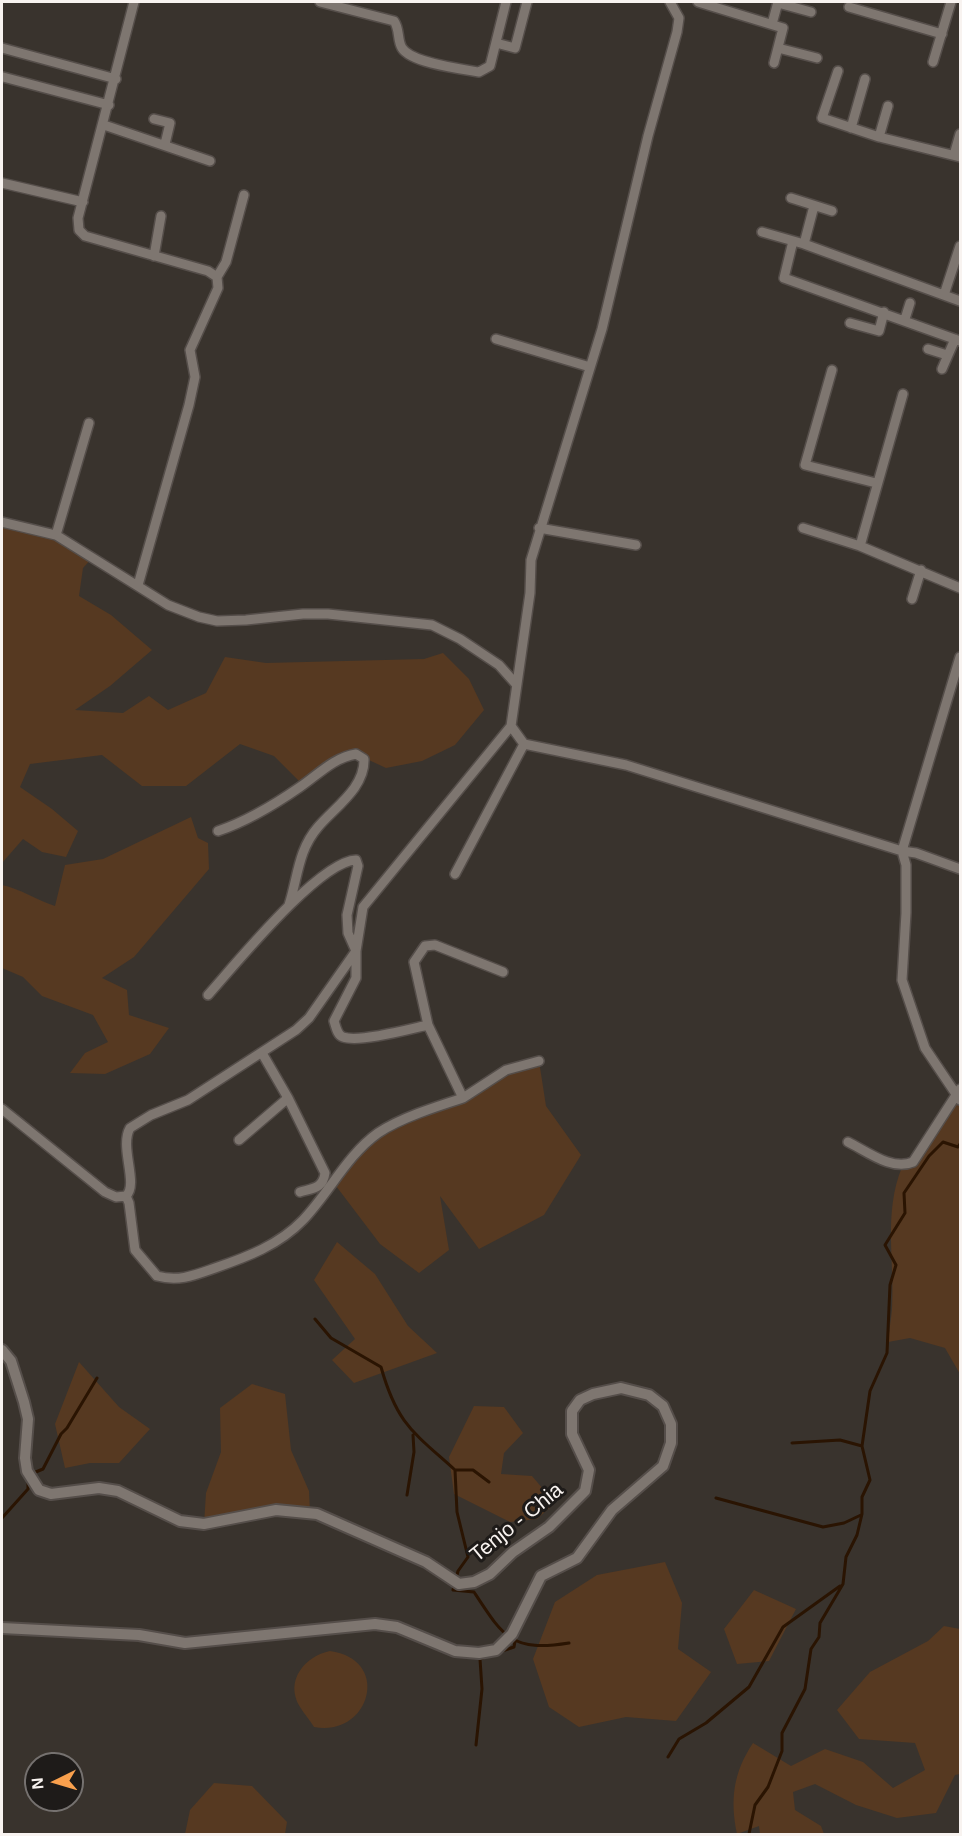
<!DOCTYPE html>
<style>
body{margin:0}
#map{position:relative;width:962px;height:1836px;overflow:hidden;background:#39332d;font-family:Helvetica,sans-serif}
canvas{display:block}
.frame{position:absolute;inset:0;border:3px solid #f8f3f0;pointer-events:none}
.north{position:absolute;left:24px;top:1752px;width:60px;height:60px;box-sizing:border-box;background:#1e1b19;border:2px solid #75716f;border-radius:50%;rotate:265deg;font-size:16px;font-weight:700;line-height:24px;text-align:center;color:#f8f3f0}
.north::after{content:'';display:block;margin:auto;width:21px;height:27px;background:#f9a04d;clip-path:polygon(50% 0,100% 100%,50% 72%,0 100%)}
</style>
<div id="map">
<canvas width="962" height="1836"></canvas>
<div class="frame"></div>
<div class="north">N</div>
</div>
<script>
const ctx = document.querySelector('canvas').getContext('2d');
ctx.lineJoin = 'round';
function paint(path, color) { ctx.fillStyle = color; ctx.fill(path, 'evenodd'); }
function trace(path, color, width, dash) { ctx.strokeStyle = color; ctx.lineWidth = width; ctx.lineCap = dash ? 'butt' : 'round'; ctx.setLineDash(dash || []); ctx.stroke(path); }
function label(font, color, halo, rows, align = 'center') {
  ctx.font = font + ' Helvetica,sans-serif'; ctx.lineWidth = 6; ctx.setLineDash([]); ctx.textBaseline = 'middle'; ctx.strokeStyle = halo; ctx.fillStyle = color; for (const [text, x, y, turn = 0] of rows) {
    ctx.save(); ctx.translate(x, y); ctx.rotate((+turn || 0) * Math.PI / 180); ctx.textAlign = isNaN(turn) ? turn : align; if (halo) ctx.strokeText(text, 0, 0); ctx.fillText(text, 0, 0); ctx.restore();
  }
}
const green = new Path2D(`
 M2,522L56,535L93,557L83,568L79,596L111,615L152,650L110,686L75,710L123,713L149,696L168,710L206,693L225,657L266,663L424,659L443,653L469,679L484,710L455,745L422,761L386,768L356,754L303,785L274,756L240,744L186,786H142L102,755L30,764L20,787L52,809L78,831L66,857L42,852L23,839L2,863Z
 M191,817L198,838L208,843L209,869L134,957L102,978L127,990L129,1015L169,1028L150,1054L105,1074L70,1073L85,1053L108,1042L93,1015L42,996L23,977L2,968V885C21,889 36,900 55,906L65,865L103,859Z
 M539,1061L546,1106L581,1155L544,1215L479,1249L440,1196L449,1250L419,1273L380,1244L333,1182L379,1133L439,1108L506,1070Z
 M956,1095L960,1100V1374L945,1348L910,1338L888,1342C889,1331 891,1320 892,1309C895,1260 883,1214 902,1167L913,1162Z
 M337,1242L375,1274L408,1326L437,1353L354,1383L332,1360L355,1339L314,1280Z
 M79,1362L119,1407L150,1429L119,1463H90L65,1468L55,1424Z
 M252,1384L285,1394L291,1450L309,1491L310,1513L300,1511L204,1524L206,1493L221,1452L220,1408Z
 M474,1406L504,1407L523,1433L504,1453L501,1474L532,1476L555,1503L537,1519L510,1522L454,1494L449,1457Z
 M665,1562L682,1603L678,1649L711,1672L676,1721L626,1717L579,1727L549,1707L533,1659L555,1602L597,1575Z
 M754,1590L796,1609L769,1661L737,1664L724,1629Z
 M944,1626L960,1629V1774L955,1775L936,1813L897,1818L856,1805L815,1784L793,1792L795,1810L821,1826L824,1834H760L759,1826L737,1834C730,1800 733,1773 753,1743L791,1766L825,1749L863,1762L893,1788L925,1770L915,1743L859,1739L837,1710L870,1672L928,1641Z
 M330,1651C393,1660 369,1738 314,1727C310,1720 304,1714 300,1707C284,1681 305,1656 330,1651Z
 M214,1783L252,1786L287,1822L285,1834H185L190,1810Z`);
const stream = new Path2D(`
 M315,1319L331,1338L381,1367C397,1424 413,1432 455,1470L457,1512L468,1557L458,1571L453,1590L474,1592C504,1638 512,1652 569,1643
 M792,1443L840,1440L862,1446
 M455,1470H473L489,1482
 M31,1474L43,1469L61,1434L67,1428L97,1378
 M407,1495L414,1452L413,1435
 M716,1498L823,1527L844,1523L861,1515
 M2,1518L28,1489V1479
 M499,1652L514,1647L515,1641
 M476,1745L482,1689L480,1659L488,1656
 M668,1757L679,1739L706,1723L749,1687L783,1627L840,1586
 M749,1834L755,1805L768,1787L782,1751V1733L805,1689L811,1649L819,1637L820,1623L843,1584L846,1557L857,1535L862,1514V1497L870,1480L862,1446L870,1391L887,1353L890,1285L896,1265L885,1245L905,1213L904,1193L929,1156L943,1142L958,1147L960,1144`);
const minor = new Path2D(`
 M134,2L78,218L79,230L85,236L208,271L217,277L218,288L190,350L195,377L189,405L138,585
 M320,2L394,21C400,29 397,40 402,48C411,63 461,69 479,72L490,66L506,2
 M670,2L679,18L677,32L648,136L602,329L531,560L530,593L511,726L524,744L626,765L902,851L916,853L960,869
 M698,2L783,28L774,63
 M778,3L811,12
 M849,7L942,34
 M772,24L778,2
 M496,43L515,48L527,2
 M2,48L116,79
 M778,48L817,58
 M933,62L951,2
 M838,71L822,118L879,137L960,157
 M3,77L109,105
 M154,119L170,123L165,144
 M104,125L210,161
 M851,128L865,79
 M879,137L888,106
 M954,155L960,134
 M2,183L83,202
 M791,198L832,211
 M762,232L804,244L960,301
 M793,241L784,278L960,341
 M804,244L814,206
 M154,256L161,216
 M217,277L226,262L244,195
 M944,295L960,246
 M905,319L910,303
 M850,323L879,331L884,312
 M496,339L590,367
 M928,349L947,355
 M942,369L955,339
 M832,370L805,465L876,483
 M903,394L860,546L960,588
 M2,522L56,535L168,605L199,617L217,621L246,620L303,614H328L432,625L460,639L499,665L516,684
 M539,528L636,545
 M803,528L860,546
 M56,535L89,423
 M912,599L921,570
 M218,831C248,821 274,805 300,787C319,774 333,758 356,754L364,759C365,788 335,807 318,827C298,850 298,877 289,905
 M902,851L906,865V913L902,980L925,1048L960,1100
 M902,851L960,657
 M455,874L524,744
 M428,1025L414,962L425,946L435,945L503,972
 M262,1053L288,1098L325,1173C323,1188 314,1188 300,1192
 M463,1098L506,1070L539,1061
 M2,1109L105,1192L116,1197L126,1196
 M239,1140L288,1098
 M848,1142C868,1152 892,1171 913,1162L960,1089
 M126,1196L129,1203L135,1250L157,1276C179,1282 195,1275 215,1268C247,1257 279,1245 303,1220C329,1193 347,1155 378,1133C400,1118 438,1106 463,1098L428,1025C410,1029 359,1043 343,1037C337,1035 336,1027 334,1021L356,978V951L348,933L347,915L358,866L356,860C319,861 234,966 208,995
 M126,1196C139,1184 119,1147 130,1128L151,1115L188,1100L296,1030L309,1018L356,951L363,907L511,726`);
const tertiary = new Path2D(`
 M2,1350L11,1361L24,1402L28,1419L25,1458L27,1471L39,1490L51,1494L99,1488L118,1491L180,1521L204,1524L276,1510L317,1514L426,1562L459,1584L474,1582L490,1574L513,1552L549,1527L585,1491L589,1470L572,1434V1411L580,1400L593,1394L621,1388L649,1395L663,1406L671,1424V1443L663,1466L612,1510L577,1558L541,1576L512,1634L496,1650L479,1653L455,1651L397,1627L375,1624L185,1643L139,1635L2,1628`);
const streetNames = [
 ["Tenjo - Chia",517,1523,-39]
];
paint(green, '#563921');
trace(stream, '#2a1402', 3);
trace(minor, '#554e4a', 12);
trace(tertiary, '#554e4a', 14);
trace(minor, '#7e7670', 9);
trace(tertiary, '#7e7670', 10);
label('21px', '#f8f3f0', '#1e1b19', streetNames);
</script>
